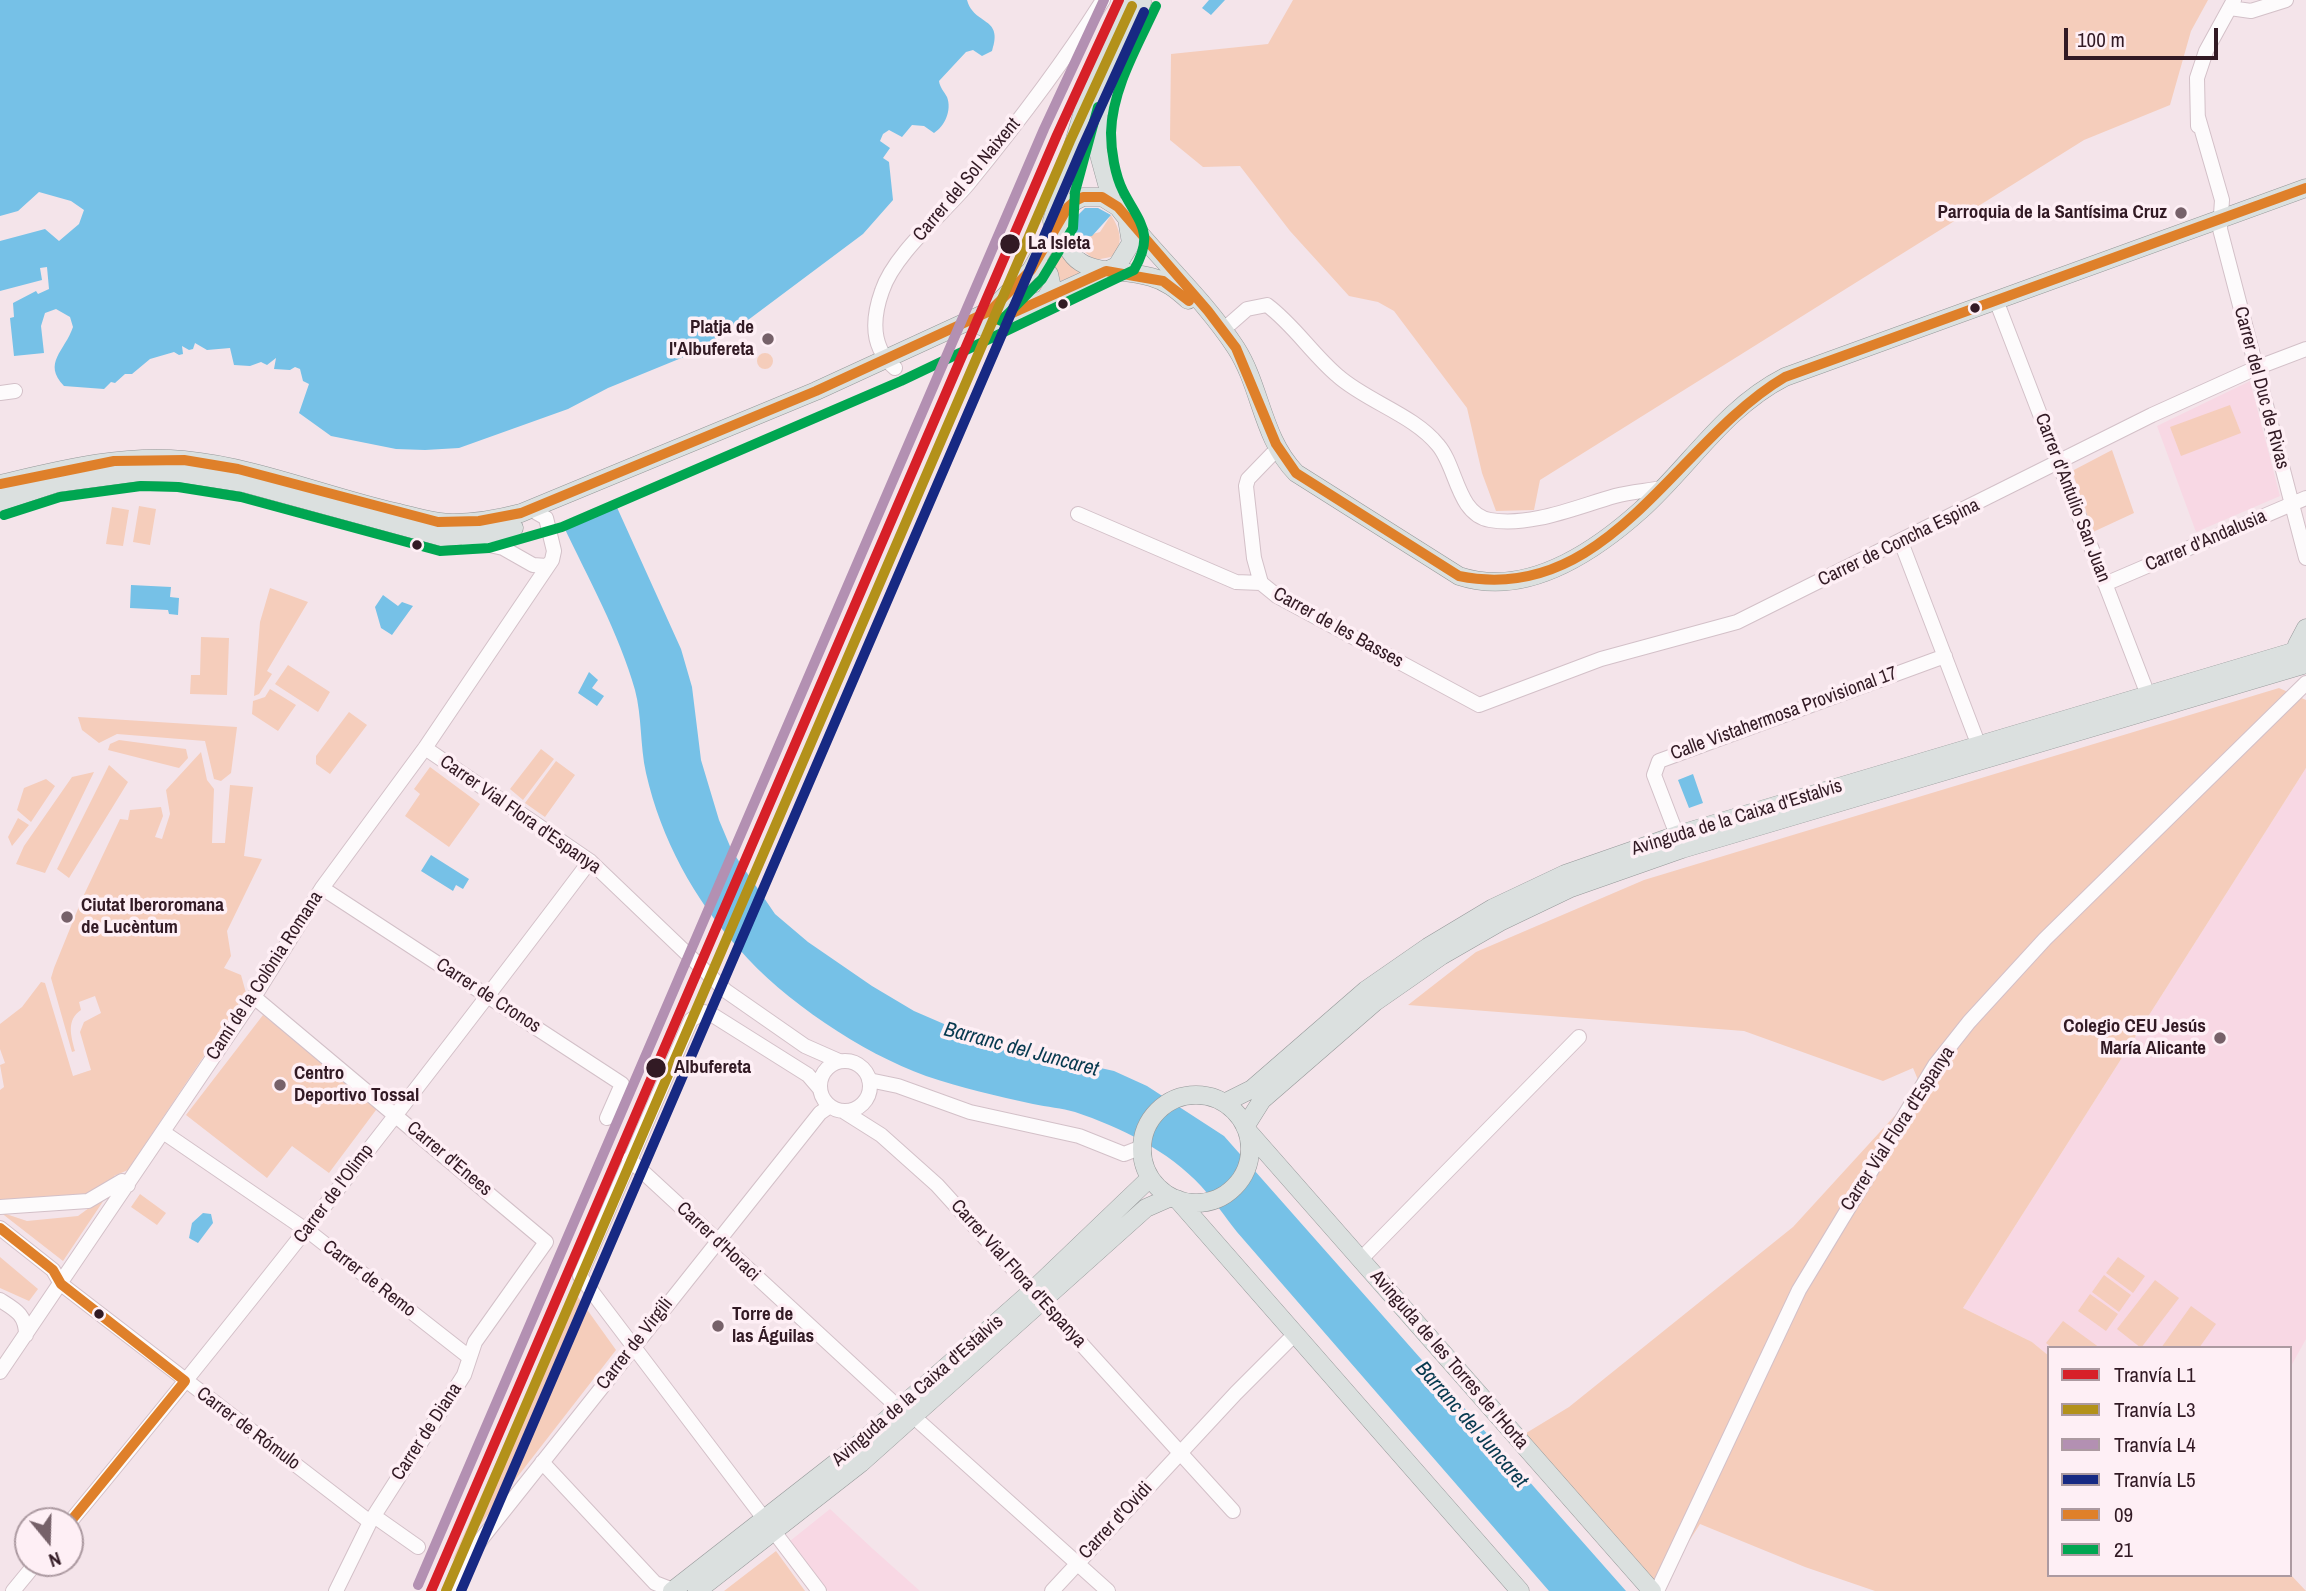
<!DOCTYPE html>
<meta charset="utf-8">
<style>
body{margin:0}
#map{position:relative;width:2306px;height:1591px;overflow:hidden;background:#f4e4ea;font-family:"Archivo Narrow",sans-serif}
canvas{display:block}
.legend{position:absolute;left:2047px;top:1346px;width:245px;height:231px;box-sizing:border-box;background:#feeff5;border:2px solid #ac9aa1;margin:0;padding:9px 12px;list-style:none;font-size:21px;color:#321a24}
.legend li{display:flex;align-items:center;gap:14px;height:35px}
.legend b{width:35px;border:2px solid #ac9aa1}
.north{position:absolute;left:14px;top:1507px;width:70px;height:70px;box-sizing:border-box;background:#feeff5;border:2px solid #ac9aa1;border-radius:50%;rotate:161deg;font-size:19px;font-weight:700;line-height:28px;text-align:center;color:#321a24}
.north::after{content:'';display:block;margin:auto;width:24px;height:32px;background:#766169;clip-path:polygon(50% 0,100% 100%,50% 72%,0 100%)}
.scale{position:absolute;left:2064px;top:28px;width:154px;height:32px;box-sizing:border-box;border:4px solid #321a24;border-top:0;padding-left:9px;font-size:21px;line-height:24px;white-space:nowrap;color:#321a24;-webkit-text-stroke:5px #feeff5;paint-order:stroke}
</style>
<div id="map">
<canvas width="2306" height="1591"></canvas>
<ul class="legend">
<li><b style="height:9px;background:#d72028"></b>Tranvía L1</li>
<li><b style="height:9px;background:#b3911a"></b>Tranvía L3</li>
<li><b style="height:9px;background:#b390b2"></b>Tranvía L4</li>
<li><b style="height:9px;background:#172983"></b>Tranvía L5</li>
<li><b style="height:9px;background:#df802a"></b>09</li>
<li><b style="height:9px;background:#00a651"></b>21</li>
</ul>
<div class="north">N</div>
<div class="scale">100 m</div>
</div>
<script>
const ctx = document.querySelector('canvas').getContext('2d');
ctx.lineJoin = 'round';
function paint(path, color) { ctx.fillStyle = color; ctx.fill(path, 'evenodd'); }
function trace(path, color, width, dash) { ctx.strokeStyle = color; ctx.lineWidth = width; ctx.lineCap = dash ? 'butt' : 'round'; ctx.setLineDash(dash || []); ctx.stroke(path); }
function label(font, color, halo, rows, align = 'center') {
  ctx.font = font + ' "Archivo Narrow",sans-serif'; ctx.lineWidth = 7; ctx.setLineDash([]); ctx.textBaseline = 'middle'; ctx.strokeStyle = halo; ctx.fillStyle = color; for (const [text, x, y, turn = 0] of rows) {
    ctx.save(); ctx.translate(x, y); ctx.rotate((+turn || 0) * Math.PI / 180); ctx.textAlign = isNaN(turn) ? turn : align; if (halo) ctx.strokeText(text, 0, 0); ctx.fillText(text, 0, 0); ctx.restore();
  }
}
const built = new Path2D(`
 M2250,381L2280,496L2196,532L2157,426Z
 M2306,768V1339L2290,1368V1348H2049V1356L2032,1342L1963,1308Z
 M830,1509L873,1549L920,1591H828L790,1541Z`);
const green = new Path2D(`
 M1293,0H2208L2191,31L2170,105L2084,140L1540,480L1534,510L1496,511L1482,473L1467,408L1394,311L1378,302L1349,296L1290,231L1240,166L1203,167L1170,140L1171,54L1268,44Z
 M1111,215C1120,229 1125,245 1111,257L1095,260L1077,246L1074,239L1100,232Z
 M1057,238L1086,272L1058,282L1046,263Z
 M1036,276L1045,277L1042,289L1026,294L1008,305Z
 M757 361a8 8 0 1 1 16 0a8 8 0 1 1-16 0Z
 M2230,405L2241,433L2181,456L2170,427Z
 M2112,450L2134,513L2093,532L2072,471Z
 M149,481L168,482L167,489L103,493C111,479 135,482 149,481Z
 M139,506L156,509L150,545L133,542Z
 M112,507L129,510L123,546L106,544Z
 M270,588L308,602L267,671L272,674L259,694L254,696L260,622Z
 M201,637L229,638L227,695L190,694L191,675H200Z
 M288,665L330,692L318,712L275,684Z
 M2279,688L2306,700V768L1963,1308L2032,1342L2049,1356V1575L2290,1574L2306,1591H1875L1805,1567L1700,1524L1657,1591L1518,1438L1569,1407L1793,1227L1921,1087L1913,1068L1883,1081L1744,1031L1408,1005L1476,952L1644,880Z
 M270,689L296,705L278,731L252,714L253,701L265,697Z
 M349,712L367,725L330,774L316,764V756Z
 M78,717L237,727L231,773L221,781L214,779L205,741L117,734L99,743L82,730Z
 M119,740L186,749L188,758L179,768L108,750L110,744Z
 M541,749L554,759L523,800L510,789Z
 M201,752L207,780L214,789L212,843H225L230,785L253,787L244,856L262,859L227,931L231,956L224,968L241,975L246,993L128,1170L114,1176L116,1180L81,1199L0,1207V1090L4,1087L0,1065L5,1063L0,1049V1024L22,1007L41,982L45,983L73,1076L91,1070L80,1032L84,1022L101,1013L95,996L79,1002L81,1010C66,1020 71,1036 75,1051L72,1052L51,978L54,968L82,899L120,819L128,820L130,810L161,807L163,816L155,837L162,839L170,814L166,790Z
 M556,761L575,775L545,817L525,803Z
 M109,765L128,782L69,878L57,869Z
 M430,767L480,804L449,847L405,816L420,794L414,789Z
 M94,772L45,873L16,864L24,846L72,777Z
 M46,779L55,786L31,822L17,810L24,788Z
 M18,818L29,825L12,846L8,837Z
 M263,1015L379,1106L329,1173L292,1146L267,1178L186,1115Z
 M108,1194L63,1261L0,1212L27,1221L78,1216Z
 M140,1194L166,1213L157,1225L131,1207Z
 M0,1257L38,1289L29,1301L0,1288Z
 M2118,1257L2145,1276L2133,1293L2106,1273Z
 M2104,1275L2131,1295L2119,1312L2092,1292Z
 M2155,1280L2179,1298L2141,1348L2117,1329Z
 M573,1290L616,1350L452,1561Z
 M2090,1294L2118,1314L2106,1331L2078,1311Z
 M2191,1306L2216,1324L2199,1348H2161Z
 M2063,1321L2100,1348H2052L2046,1343Z
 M776,1551L805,1591H724Z`);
const water = new Path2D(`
 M0,0H967C974,26 1004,16 992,51L982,56L973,50L966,52L939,81C940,88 944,91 947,97C952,110 945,126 934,133L924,126L912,125L902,137L889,130L883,134L880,141L890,148L883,158L889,162L893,200L863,234L732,332L696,352L608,388L568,409L459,448L425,450L396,449L331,436L299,413L309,384L303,381L300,369L295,367L290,370L274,369L276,358L267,365L261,362L250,366L234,365L230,348L207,350L195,343L193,349L189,350L182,346L183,354L179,355L174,352L150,359L132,374H125L115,383L111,382L104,389L64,386C42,363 65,351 73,327L70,317L56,309L45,313L41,326L44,353L14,356L10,318L14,317L13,303L36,291L38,294L49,289L47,267L40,268L42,280L0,291V241L45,229L59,241L79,224L84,210L71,201L39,192L18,211L0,216Z
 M1209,0H1225L1211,15L1202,8Z
 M1085,208H1098L1111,215L1092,236L1074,239L1073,220Z
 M615,503L681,649L692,687L701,760L719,820L732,851L775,914L808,942L872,986L914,1011L988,1043L1114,1071L1147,1086L1224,1136L1626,1591H1549L1237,1232C1225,1217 1214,1200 1201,1186C1169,1151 1120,1127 1075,1112C1062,1108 1047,1107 1033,1104C997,1096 961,1088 926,1076C862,1053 783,1000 739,949C694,899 661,839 646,773C640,746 642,716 635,690C619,633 588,578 563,525Z
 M131,585L171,587L170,597L179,598L178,615L169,614L168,610L130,608Z
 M383,595L398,606L402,602L413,606L392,635L381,628L375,607Z
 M589,672L598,680L592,688L604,696L597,706L578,693Z
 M1693,774L1703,803L1689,808L1678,780Z
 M431,855L469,879L463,889L456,885L453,891L421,871Z
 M203,1213L211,1214L213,1223L198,1243L189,1238L192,1223Z`);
const minor = new Path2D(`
 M2230,8L2251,11L2286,0
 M2198,117L2222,200L2220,229L2306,558
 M2198,126L2197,78L2206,51L2234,0
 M1996,300L2148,695
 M1223,330L1247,309L1267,305C1294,325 1312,354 1338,376C1366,401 1414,415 1438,445C1457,467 1457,514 1490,520C1531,527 1576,507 1615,496C1630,492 1646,491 1662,488
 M895,368C871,348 872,319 882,291C894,254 943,214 968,184C1016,125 1063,64 1103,0
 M0,393L15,391
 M1078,514L1236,582L1261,583L1277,596L1479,705L1601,659L1737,622L2152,415L2256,368L2306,349
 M467,540L503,548L533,565L547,566
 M1901,542L1979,746
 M1261,583L1254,558L1246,486L1248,479L1277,449
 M2105,584L2306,498
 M425,748L590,861L726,991L805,1046L839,1061
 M1677,835L1654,775L1659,761L1945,656
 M322,888L622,1084L607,1118
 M254,997L546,1242L475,1342L464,1375L370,1522L336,1591
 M820 1086a25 25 0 1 1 50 0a25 25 0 1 1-50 0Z
 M869,1080L898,1086L970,1112L1079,1136L1124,1154L1142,1147
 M843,1111L881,1135L937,1185L1233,1511
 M163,1132L312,1234L469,1357
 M629,1159L900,1409
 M0,1207L88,1201L122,1181L128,1185
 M0,1228L53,1270L61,1284L370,1522
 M1361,1259L1579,1037
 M0,1300C16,1310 26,1315 26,1335
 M0,1372L254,997L322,888L425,748L552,560L554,551L546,518L532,510
 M914,1417L1108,1591
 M542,1462L655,1583L673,1590
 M374,1516L418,1547
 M70,1522C249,1306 421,1085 590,861
 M13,1591L36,1563
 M453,1591L469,1557L483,1537L820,1113L830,1106
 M819,1591L580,1276L691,1020L704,1012L711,1014L808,1075L820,1089
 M1052,1591L1236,1393L1295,1334
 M1657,1591L1799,1290L1935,1065L1969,1022L2045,939L2306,683`);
const major = new Path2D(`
 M1112,202L1098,151V115L1142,2
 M1052,221L1085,104L1131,0
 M1060,222C1069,282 1107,265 1151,277C1166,281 1177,290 1188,300
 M1031,270L1042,268L1049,274L1052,288L1047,296
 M983,327L1117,266L1131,243L1127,219
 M0,484C60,470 121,454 184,460C256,467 325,496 395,512C413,516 434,523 453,523C476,523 498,519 521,513L816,391L990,311L1031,270L1068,207L1075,201L1083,197H1102L1118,207C1155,256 1202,296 1236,348C1261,387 1262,438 1296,473L1459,576C1525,598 1593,553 1641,510C1690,466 1724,408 1785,377L2306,188
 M0,502L57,483L140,472L179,473L244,483L442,537L487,534L514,528
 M2299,660L2297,645L2306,628
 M1142 1149a54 54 0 1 1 108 0a54 54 0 1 1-108 0Z
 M1224,1103L1252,1089L1366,990L1428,947L1493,908L1565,874L1677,835L2306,648
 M1245,1127L1262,1100L1375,1002L1441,956L1500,922L1571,888L1682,849L2306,664
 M1246,1129L1652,1591
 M1177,1199L1520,1591
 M672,1591L851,1451L1033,1290L1150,1178
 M697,1591L861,1463L1146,1208L1171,1197`);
const bus1 = new Path2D(`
 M997,320L1106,271L1163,281L1189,301
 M0,484L114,461L184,460L238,469L438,522L479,521L521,513L816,391L990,311L1031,270L1068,207L1075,201L1083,197H1102L1118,207L1208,311L1236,348L1276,444L1296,473L1459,576C1608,607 1676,441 1785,377L2306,188
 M0,1228L53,1270L61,1284L185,1381L70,1522`);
const bus2 = new Path2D(`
 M1001,321L1042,279L1073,228L1075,192L1098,107
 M4,515L60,497L141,486L178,487L241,497L440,551L489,548L562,527L901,381L1134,270C1155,233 1140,224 1123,191C1115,175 1111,151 1111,133C1112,89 1138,45 1156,6`);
const tram1 = new Path2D(`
 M431,1591L1057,135L1119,0`);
const tram2 = new Path2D(`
 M446,1591L1070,141L1132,6`);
const tram3 = new Path2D(`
 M418,1585L1044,129L1104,0`);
const tram4 = new Path2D(`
 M461,1591L1083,146L1144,12`);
const markers = [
 [2181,213,7,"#766169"],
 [1010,244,11,"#321a24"],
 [1063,304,6,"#321a24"],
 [1975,308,6,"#321a24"],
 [768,339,7,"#766169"],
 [417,545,6,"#321a24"],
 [67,917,7,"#766169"],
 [2220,1038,7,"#766169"],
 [656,1068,11,"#321a24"],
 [280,1085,7,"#766169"],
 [99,1314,6,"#321a24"],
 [718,1326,7,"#766169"]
];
const streetNames = [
 ["Carrer del Sol Naixent",967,180,-50],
 ["Carrer del Duc de Rivas",2261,388,75],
 ["Carrer d'Antulio San Juan",2072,498,69],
 ["Carrer d'Andalusia",2206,541,-23],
 ["Carrer de Concha Espina",1899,543,-26],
 ["Carrer de les Basses",1338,628,29],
 ["Calle Vistahermosa Provisional 17",1784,714,-20],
 ["Carrer Vial Flora d'Espanya",520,815,35],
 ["Avinguda de la Caixa d'Estalvis",1737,818,-17],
 ["Camí de la Colònia Romana",265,976,-57],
 ["Carrer de Cronos",488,996,33],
 ["Carrer Vial Flora d'Espanya",1898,1129,-57],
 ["Carrer d'Enees",449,1159,40],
 ["Carrer de l'Olimp",334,1194,-53],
 ["Carrer d'Horaci",718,1242,43],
 ["Carrer Vial Flora d'Espanya",1018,1274,48],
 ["Carrer de Remo",369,1279,38],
 ["Carrer de Virgili",635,1344,-52],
 ["Avinguda de les Torres de l'Horta",1449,1360,49],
 ["Avinguda de la Caixa d'Estalvis",918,1391,-41],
 ["Carrer de Rómulo",248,1429,37],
 ["Carrer de Diana",427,1432,-57],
 ["Carrer d'Ovidi",1116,1521,-47]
];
const poiNames = [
 ["Parroquia de la Santísima Cruz",2167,213],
 ["Platja de",754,328],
 ["l'Albufereta",754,350],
 ["Ciutat Iberoromana",81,906,"left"],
 ["de Lucèntum",81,928,"left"],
 ["Colegio CEU Jesús",2206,1027],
 ["María Alicante",2206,1049],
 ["Centro",294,1074,"left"],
 ["Deportivo Tossal",294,1096,"left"],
 ["Torre de",732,1315,"left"],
 ["las Águilas",732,1337,"left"]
];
const stopNames = [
 ["La Isleta",1028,244],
 ["Albufereta",674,1068]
];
const waterNames = [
 ["Barranc del Juncaret",1021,1050,15],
 ["Barranc del Juncaret",1471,1425,49]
];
paint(built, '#f8d8e4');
paint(green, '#f5cdbb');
paint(water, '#76c1e7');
trace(minor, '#d3c0c8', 16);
trace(major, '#959899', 19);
trace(minor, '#fdfbfc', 14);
trace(major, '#dbe0df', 18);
trace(bus1, '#df802a', 10);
trace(bus2, '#00a651', 10);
trace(tram1, '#d72028', 10);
trace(tram2, '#b3911a', 10);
trace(tram3, '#b390b2', 10);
trace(tram4, '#172983', 10);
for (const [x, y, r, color] of markers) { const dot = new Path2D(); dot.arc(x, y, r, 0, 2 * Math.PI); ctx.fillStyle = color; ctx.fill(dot); trace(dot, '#feeff5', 2.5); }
label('19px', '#321a24', '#feeff5', streetNames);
label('bold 19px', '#321a24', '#feeff5', poiNames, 'right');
label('bold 19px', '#321a24', '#feeff5', stopNames, 'left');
label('italic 21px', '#07394f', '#feeff5', waterNames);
</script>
